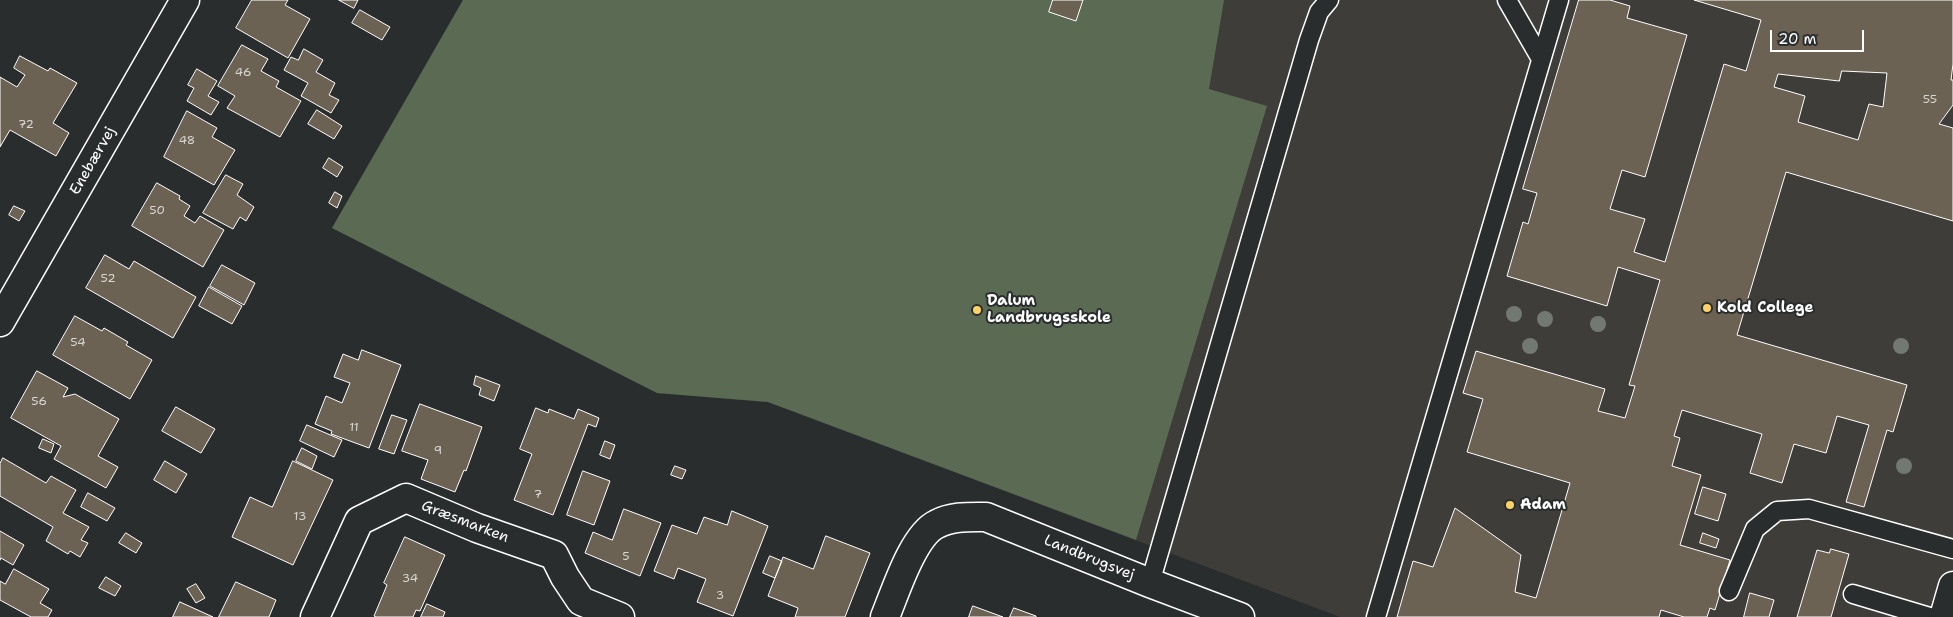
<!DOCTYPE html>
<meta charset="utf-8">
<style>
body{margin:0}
#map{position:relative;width:1953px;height:617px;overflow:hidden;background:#2a2d2e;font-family:"Shantell Sans",sans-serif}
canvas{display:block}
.scale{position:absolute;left:1770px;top:30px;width:94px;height:22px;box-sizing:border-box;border:2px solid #fff;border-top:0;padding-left:6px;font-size:15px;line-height:18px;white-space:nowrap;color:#fff;-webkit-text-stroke:4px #2a2d2e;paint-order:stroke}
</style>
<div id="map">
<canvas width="1953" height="617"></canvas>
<div class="scale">20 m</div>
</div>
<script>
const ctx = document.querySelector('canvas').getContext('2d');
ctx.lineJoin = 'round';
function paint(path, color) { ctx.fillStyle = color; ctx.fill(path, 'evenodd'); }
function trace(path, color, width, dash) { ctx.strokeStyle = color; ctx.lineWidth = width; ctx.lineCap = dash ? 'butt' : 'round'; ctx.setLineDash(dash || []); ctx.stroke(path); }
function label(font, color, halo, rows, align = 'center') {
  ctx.font = font + ' "Shantell Sans",sans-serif'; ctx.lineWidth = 4; ctx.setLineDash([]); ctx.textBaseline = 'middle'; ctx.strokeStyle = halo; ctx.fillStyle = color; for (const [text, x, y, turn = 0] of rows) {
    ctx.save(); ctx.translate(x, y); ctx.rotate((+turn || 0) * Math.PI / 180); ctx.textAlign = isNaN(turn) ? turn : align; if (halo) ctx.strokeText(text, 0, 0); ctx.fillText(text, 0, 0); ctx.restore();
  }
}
const built = new Path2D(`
 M463,0H1953V617H1340L768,402L657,393L332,228Z`);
const green = new Path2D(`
 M463,0H1224L1209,89L1267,106L1136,540L768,402L657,393L332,228Z`);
const building = new Path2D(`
 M252,0H288L285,5L310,19L288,58L236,28Z
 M339,0H358L354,8Z
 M1053,0H1083L1076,21L1049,12Z
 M1579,0H1610L1630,6L1627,18L1687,35L1645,177L1622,170L1610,209L1645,219L1634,252L1665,262L1724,64L1746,71L1761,20L1694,0H1953V64L1951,80H1953V105L1939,124L1953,128V221L1786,172L1737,335L1907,385L1893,432L1887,430L1864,507L1846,502L1869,425L1837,416L1826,453L1794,444L1782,483L1750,473L1762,434L1682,410L1674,436L1680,438L1672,466L1701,475L1680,545L1730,560L1715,610L1710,608L1707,617H1684L1661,610L1659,617H1397L1413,561L1433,567L1455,508L1521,555L1515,592L1536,598L1570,483L1467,452L1483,399L1463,393L1476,351L1605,389L1598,411L1625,418L1635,386L1629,385L1660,280L1618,267L1607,306L1507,276L1523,222L1528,224L1537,193L1523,189ZM1842,71L1887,73L1883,107L1869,104L1858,140L1798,122L1805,96L1774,87L1778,74L1839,81Z
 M360,10L390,27L382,40L352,23Z
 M242,45L268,59L261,71L279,81L276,87L301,101L280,137L227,108L235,96L218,86Z
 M304,49L323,60L316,72L335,83L329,95L339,100L331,113L301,96L308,83L284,70L291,57L298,60Z
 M20,56L48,71L50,68L77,83L53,123L69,133L56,156L10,130L0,147V77L17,87L25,75L14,68Z
 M197,69L217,81L208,96L219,102L211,115L187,101L194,88L188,85Z
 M317,110L342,126L334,139L308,124Z
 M187,111L217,128L212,137L235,150L214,185L164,157Z
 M329,158L343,167L337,177L323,168Z
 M226,175L243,184L237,195L254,207L246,221L240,217L233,229L203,213Z
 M157,183L180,196L179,199L190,206L184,216L195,223L200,216L224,230L203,267L132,226Z
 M335,192L342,196L337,208L329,203Z
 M14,206L25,211L19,221L9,215Z
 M105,255L129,269L134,261L196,297L173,338L86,288Z
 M222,265L255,283L244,305L210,286Z
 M209,287L242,306L232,324L199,306Z
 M75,316L102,331L104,328L128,342L126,345L152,360L130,399L53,355Z
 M362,350L401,365L369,448L331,434L332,431L315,424L326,396L342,403L350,383L334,377L343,354L358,360Z
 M37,371L68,388L63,397L75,394L119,419L98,456L118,467L106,488L54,459L61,446L11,418Z
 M476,376L500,385L494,401L479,395L481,388L474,385Z
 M420,404L482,427L466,471L464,470L455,492L421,479L428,460L402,451Z
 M176,407L215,429L201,453L162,431Z
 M536,408L548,413L549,409L574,419L578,409L599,418L596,427L588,424L553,515L514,500L532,454L520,449Z
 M392,415L407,420L394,454L379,449Z
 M307,425L342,440L334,457L300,441Z
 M43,439L54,444L51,453L39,448Z
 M605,441L615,445L610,459L600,455Z
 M302,448L317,456L312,469L296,461Z
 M3,458L46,483L51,476L76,490L63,513L89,527L81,540L88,543L80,557L70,551L68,554L46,541L53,527L0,496V464Z
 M165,461L187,474L176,493L154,480Z
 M293,461L333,480L293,565L232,537L250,497L272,507Z
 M675,466L686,470L682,479L671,475Z
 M583,471L610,481L594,525L567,515Z
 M1703,487L1726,494L1718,521L1695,514Z
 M88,493L115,508L107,521L81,507Z
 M624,509L661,523L640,576L585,553L593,532L612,540Z
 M732,511L768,526L733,616L697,602L706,579L678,568L674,579L654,571L672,525L697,534L704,517L727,525Z
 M0,531L24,545L13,565L1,558L0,560Z
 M126,533L142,543L136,553L119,543Z
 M1703,533L1719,539L1716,548L1700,543Z
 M826,536L870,553L845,617H795L798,608L768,596L783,557L813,569Z
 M405,537L445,555L420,611L416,610L413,617H376L374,616L387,585L384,583Z
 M1831,549L1849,554L1831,617H1797L1817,550L1829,553Z
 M770,556L782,561L775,578L763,573Z
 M14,569L49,589L40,603L52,610L48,617H31L0,600V581L5,584Z
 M106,577L121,586L115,596L99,588Z
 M236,582L276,600L269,617H219Z
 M196,584L205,598L196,603L187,589Z
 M1750,593L1774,600L1769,617H1744Z
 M180,602L213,617H173Z
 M427,604L445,612L443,617H421Z
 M973,606L1003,617H969Z
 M1014,608L1036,616V617H1010Z`);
const lane = new Path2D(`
 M1507,0L1541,59
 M1150,583L1309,40L1319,12L1329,0
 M1729,591L1755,529L1777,511L1809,509L1953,549
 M1853,594L1930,617
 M1376,617L1559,0`);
const street = new Path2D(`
 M0,322L185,0
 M315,617L359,521L406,498L477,528L554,555L565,577L581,601L620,617
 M885,617C895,593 913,535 937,524C952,516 969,517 986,517L1150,583L1240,617
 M1944,617L1953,586`);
const trees = [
 [1514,314],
 [1545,319],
 [1598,324],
 [1530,346],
 [1901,346],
 [1904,466]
];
const markers = [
 [1707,308,5,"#ffd166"],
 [977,310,5,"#ffd166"],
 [1510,505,5,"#ffd166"]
];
const numberNames = [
 ["46",243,73],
 ["55",1930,100],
 ["72",26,125],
 ["48",187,141],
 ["50",157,211],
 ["52",108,279],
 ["54",78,343],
 ["56",39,402],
 ["11",354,428],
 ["9",438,451],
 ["7",538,495],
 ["13",300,517],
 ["5",626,557],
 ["34",410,579],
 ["3",720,596]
];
const streetNames = [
 ["Enebærvej",93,161,-60],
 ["Græsmarken",465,522,21],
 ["Landbrugsvej",1089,558,22]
];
const poiNames = [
 ["Dalum",987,301],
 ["Landbrugsskole",987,318],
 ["Kold College",1717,308],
 ["Adam",1520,505]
];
paint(built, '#3e3d39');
paint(green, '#5b6b53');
paint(building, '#6c6253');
trace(building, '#fff', 1);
trace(lane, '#fff', 21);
trace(street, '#fff', 31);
trace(lane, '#2a2d2e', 18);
trace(street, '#2a2d2e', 28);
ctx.fillStyle = '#727872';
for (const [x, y] of trees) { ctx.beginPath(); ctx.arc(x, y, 8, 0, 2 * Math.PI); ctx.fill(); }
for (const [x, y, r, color] of markers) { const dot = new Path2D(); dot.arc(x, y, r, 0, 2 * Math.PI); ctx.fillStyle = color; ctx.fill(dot); trace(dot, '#2a2d2e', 2); }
label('12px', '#dad8d4', null, numberNames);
label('15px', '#fff', '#2a2d2e', streetNames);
label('bold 15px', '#fff', '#2a2d2e', poiNames, 'left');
</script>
